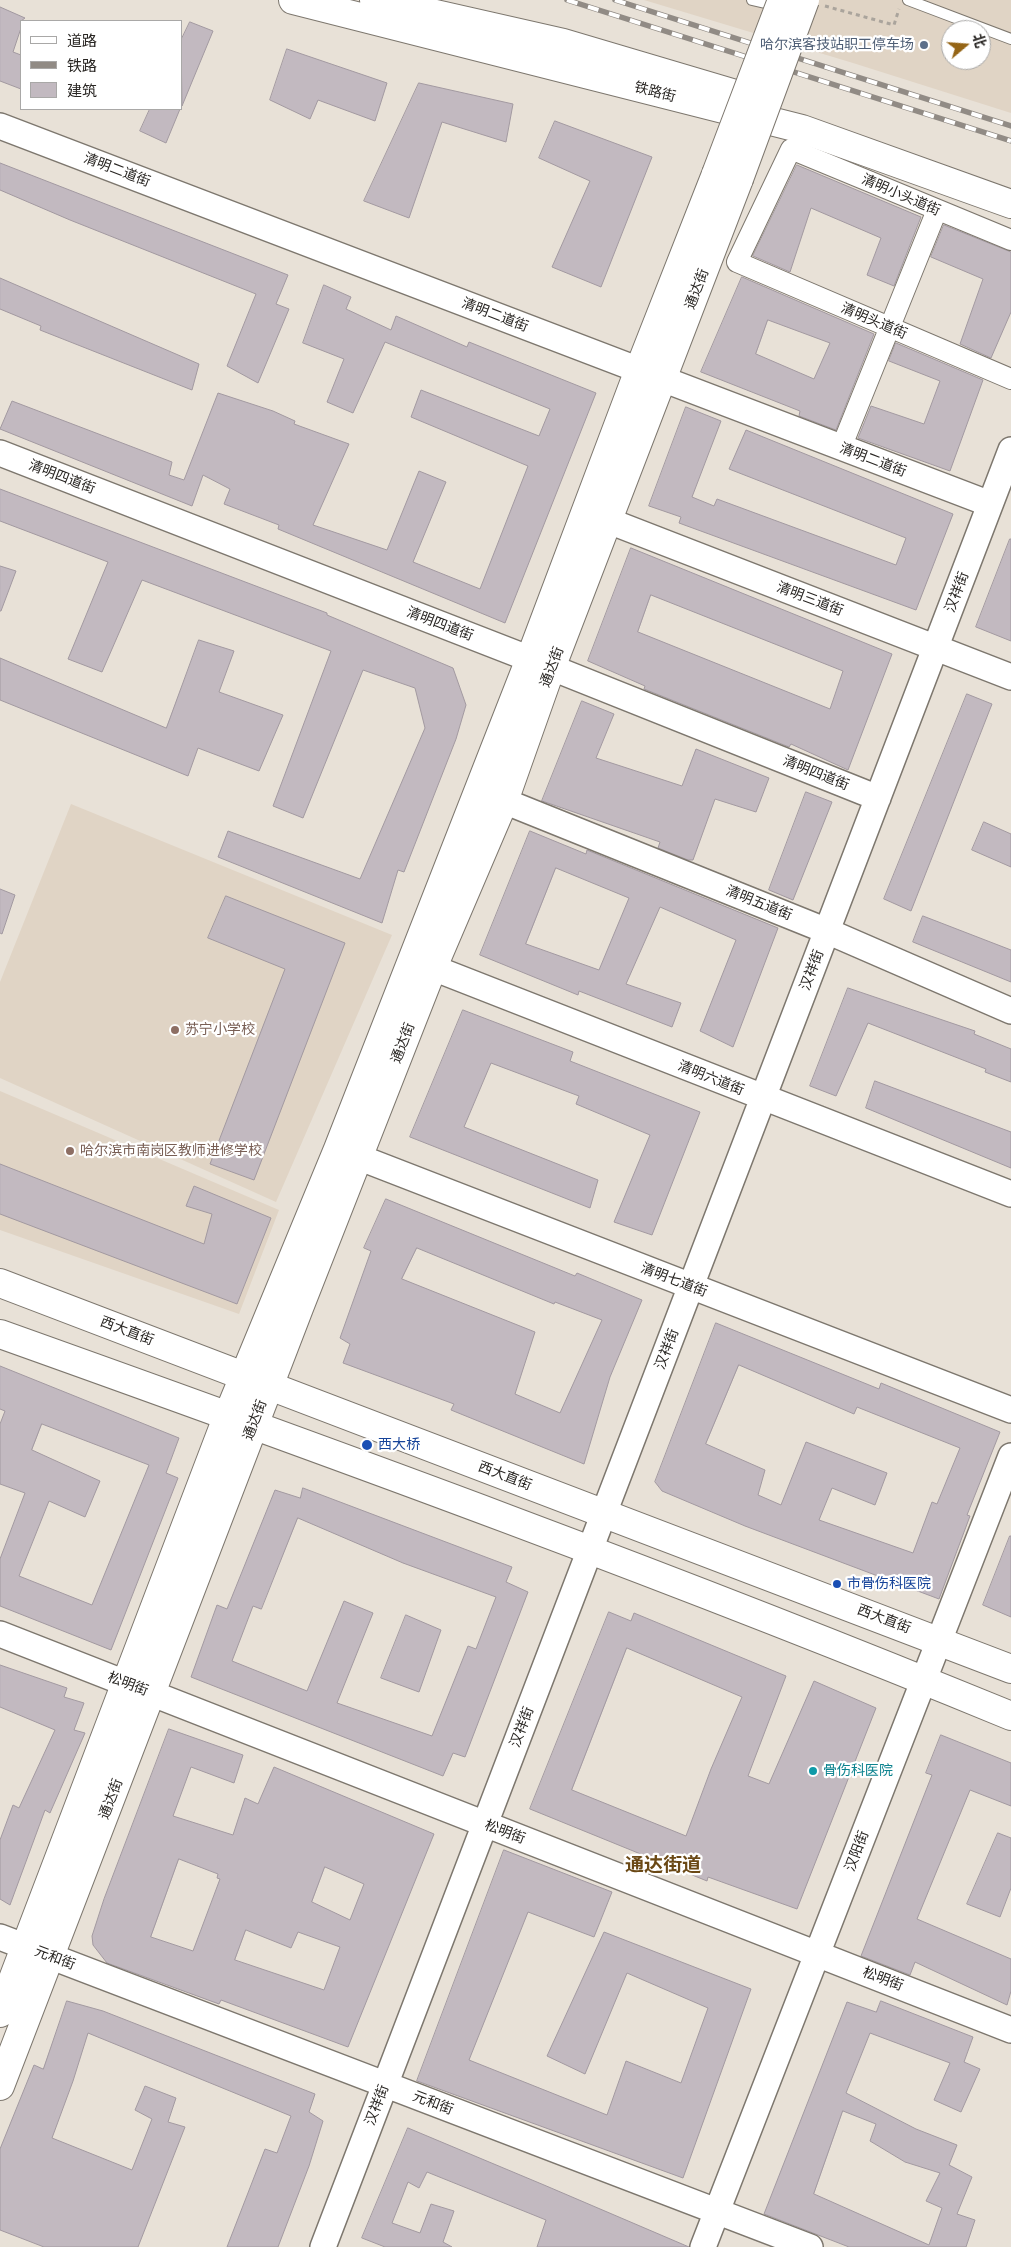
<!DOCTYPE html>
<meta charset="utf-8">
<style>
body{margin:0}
#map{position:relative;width:1011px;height:2247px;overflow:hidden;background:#e8e1d7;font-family:"Public Sans","Noto Sans SC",sans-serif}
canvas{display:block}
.legend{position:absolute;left:20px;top:20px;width:162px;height:90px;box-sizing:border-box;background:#fff;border:1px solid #a9a8a7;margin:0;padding:6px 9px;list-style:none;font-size:15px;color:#292623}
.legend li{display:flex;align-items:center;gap:10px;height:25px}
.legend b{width:25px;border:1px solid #a9a8a7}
.north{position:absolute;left:941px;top:20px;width:50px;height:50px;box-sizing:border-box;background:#fff;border:1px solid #a9a8a7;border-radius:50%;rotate:72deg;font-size:14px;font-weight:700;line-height:20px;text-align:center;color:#292623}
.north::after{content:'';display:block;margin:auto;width:18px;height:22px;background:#956516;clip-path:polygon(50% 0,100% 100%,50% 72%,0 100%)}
</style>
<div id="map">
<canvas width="1011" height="2247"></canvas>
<ul class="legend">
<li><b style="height:6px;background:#fff"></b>道路</li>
<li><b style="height:6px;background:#918b85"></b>铁路</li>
<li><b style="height:14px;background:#c2b9c0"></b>建筑</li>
</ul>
<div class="north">北</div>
</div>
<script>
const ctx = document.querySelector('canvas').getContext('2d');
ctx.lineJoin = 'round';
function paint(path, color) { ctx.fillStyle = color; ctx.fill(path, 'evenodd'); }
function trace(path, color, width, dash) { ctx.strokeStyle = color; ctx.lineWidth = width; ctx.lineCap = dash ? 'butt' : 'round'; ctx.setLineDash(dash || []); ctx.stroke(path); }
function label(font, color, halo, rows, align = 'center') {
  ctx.font = font + ' "Public Sans","Noto Sans SC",sans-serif'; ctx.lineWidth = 4.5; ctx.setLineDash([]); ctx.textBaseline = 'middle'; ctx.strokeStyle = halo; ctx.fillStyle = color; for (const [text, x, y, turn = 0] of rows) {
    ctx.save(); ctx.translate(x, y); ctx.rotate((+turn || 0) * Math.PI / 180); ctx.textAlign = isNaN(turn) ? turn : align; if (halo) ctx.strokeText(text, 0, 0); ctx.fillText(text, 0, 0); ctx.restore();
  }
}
const built = new Path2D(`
 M644,0H1011V113L853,63ZM951,30H981V60H951Z
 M71,804L392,935L276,1202L0,1078V982Z
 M0,1091L279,1210L239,1314L0,1230Z`);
const building = new Path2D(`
 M0,7L25,18L21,21V28L13,52L21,55V89L0,81Z
 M190,22L213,31L182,106L181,40Z
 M287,49L387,83L375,121L318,100L310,119L270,100Z
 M419,83L513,104L506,142L442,122L409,218L364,201Z
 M150,109H180L166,143L140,131Z
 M555,121L652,157L601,287L552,267L590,181L539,158Z
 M0,163L288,275L276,304L289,309L258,383L227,366L256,294L70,220L0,190Z
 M797,165L921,217L894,286L867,275L881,238L811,208L790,272L753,256Z
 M944,225L1011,252V312L991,358L960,344L983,279L931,257Z
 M742,277L874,334L836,430L799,416L800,411L701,372ZM768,320L830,343L814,379L756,354Z
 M0,278L199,364L192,390L40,330L41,326L0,309Z
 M324,285L351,297L346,309L391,330L396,316L467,347L469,342L596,393L505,623L278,529L279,525L224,504L230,489L203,475L192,506L0,429L12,401L172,462L169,475L184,480L218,393L273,411L295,421L294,424L349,444L313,525L387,550L419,471L446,482L413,562L480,589L528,466L411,417L421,390L539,436L550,409L385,342L353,413L327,402L344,359L303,343Z
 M896,343L983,380L950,471L858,438L871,406L924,424L940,381L889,361Z
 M686,407L721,421L692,497L714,506L717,499L896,565L906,538L729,469L746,430L953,514L916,610L679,523L681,517L649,506Z
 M0,489L327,613V615L453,668L466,705L456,739L404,872L398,870L382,923L218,857L228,831L360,879L425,728L415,688L363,670L303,818L273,806L331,651L142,580L102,672L68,659L108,562L0,521Z
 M1010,539H1011V641L976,627Z
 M631,548L892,654L848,770L791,744L789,747L644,689L645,686L588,661ZM651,595L843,671L830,709L638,632Z
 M0,566L16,571L1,611H0Z
 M199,640L234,651L219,692L283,715L259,771L198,748L188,776L0,700V658L166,728Z
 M967,694L992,704L911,911L884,899Z
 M582,701L614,714L596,758L682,786L696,749L769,778L756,812L715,799L693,860H688L658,848L660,842L542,801Z
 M806,792L832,802L793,900L769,890Z
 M984,822L1011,834V867L972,850Z
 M530,831L586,854L587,850L778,928L733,1047L700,1031L736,940L660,907L626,984L681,1003L672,1027L579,991L578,995L480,955ZM556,868L629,898L599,970L526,944Z
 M0,889L15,895L2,934L0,933Z
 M226,896L345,943L254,1180L210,1164L285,969L208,938Z
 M923,916L1011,950V982L913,942Z
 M848,988L975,1031L974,1034L1011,1049V1082L985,1072L986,1069L868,1023L836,1096L810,1086Z
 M463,1010L573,1052L570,1061L700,1112L652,1235L614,1222L650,1135L576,1104L579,1096L491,1063L464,1127L598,1180L590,1208L410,1137Z
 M875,1081L1011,1132V1168L866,1108Z
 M0,1164L204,1244L212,1214L186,1206L194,1186L271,1218L237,1304L0,1214Z
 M386,1199L575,1276L577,1273L642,1300L610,1377L584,1464L451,1410L454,1404L343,1363L350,1344L340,1338L371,1251L364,1248ZM417,1248L554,1304L555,1302L602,1320L560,1413L515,1394L535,1332L402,1279Z
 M716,1323L879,1389L881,1383L1000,1432L967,1515L970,1516L939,1599L745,1526L662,1491L655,1482ZM739,1365L854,1414L857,1407L960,1448L937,1504L932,1502L913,1553L819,1520L832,1488L875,1505L887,1473L806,1442L781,1505L758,1495L765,1470L706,1444Z
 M0,1366L179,1438L166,1473L178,1478L111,1650L0,1606V1559L25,1493L0,1484V1424L5,1411L0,1409ZM42,1424L149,1465L92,1605L19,1576L49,1501L85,1517L100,1481L32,1450Z
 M303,1488L512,1567L506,1582L528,1592L465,1757L453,1753L443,1776L191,1677L217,1605L227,1609L275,1490L300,1498ZM298,1518L403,1563L496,1597L476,1649L468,1646L432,1736L337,1703L373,1613L344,1601L307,1691L232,1661L253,1606L261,1609Z
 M1010,1536H1011V1617L983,1605Z
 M609,1612L631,1621L634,1613L786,1676L748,1776L769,1784L814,1681L876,1708L797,1909L708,1877L707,1881L530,1809ZM627,1648L742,1697L711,1769L686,1836L572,1790Z
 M406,1615L441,1630L419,1692L381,1678Z
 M0,1665L67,1688L64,1697L84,1703L74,1730L85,1733L50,1813L45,1810L10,1905L0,1899V1840L13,1805L19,1808L55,1730L0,1707Z
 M169,1729L243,1755L234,1783L191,1767L173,1816L233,1835L245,1798L258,1804L274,1767L434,1834L348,2047L221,2000L219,2004L107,1963L93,1945L92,1936L104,1899ZM179,1859L218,1874L217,1878L220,1879L193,1951L151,1937ZM325,1867L364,1884L350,1920L312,1902ZM246,1930L291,1948L298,1932L340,1947L324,1990L235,1960Z
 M941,1735L1011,1763V1806L970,1790L917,1919L1011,1959V1991L1007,2005L915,1962L910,1975L861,1956L932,1775L926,1773Z
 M998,1833L1011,1838V1888L1000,1917L967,1904Z
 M504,1850L612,1892L594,1937L528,1912L469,2060L607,2115L626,2061L681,2083L708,2008L627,1973L585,2074L547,2056L604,1932L751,1989L683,2178L417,2081Z
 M67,2001L103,2011L315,2094L309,2112L323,2121L309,2166L278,2247H227L265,2149L277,2153L291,2116L88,2033L73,2081L52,2138L132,2170L152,2119L135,2110L145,2086L176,2098L168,2122L185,2127L138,2247H44L0,2230V2149L34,2065L43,2069Z
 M881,2001L973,2037L964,2062L980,2069L961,2112L934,2100L950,2063L870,2033L846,2093L916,2129L957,2145L949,2165L972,2177L957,2214L975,2220L966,2247H849L764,2214L847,2002L876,2012ZM843,2111L876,2124L870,2141L905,2162L940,2173L926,2201L942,2208L929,2245L814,2194Z
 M408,2128L544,2185L689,2247H537L546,2220L427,2172L419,2188L408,2182L392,2223L420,2233L431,2204L454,2211L443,2242L452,2247H385L362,2238Z`);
const path = new Path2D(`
 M825,6L894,25L899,9`);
const service = new Path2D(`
 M752,0L778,6
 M908,0L1011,39`);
const minor = new Path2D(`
 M1011,240L791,149L737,262L1011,379
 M841,448L937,210`);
const tertiary = new Path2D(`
 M0,126L990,504
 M0,453L530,659L878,798
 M609,521L1011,677
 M504,801L827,931L1011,1011
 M413,960L1011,1194
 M340,1150L1011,1410
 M0,1634L1011,2030
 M0,1937L810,2247
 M323,2247L1011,450
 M703,2247L1011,1456`);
const secondary = new Path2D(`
 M293,0L802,129L1011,204
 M374,0L563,43L735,94
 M0,2013L228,1415L338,1149L530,659L639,370L716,174
 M0,2086L299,1308L433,967L504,801L551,668L739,179`);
const primary = new Path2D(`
 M0,1283L1011,1669
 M0,1334C339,1455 678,1579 1011,1716`);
const rail = new Path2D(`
 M567,0L1011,141
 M615,0L1011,126`);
const secondaryBridge = new Path2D(`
 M716,174L782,0
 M739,179L805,0`);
const markers = [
 [924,45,5,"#5c6f8a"],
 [175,1030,5,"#8d6e63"],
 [70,1151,5,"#8d6e63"],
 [367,1445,6,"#1a4fb4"],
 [837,1584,5,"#1a4fb4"],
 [813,1771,5,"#0f9aa8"]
];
const serviceNames = [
 ["哈尔滨客技站职工停车场",914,45]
];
const streetNames = [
 ["铁路街",655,92,14],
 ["清明二道街",117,170,21],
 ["清明小头道街",901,195,23],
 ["通达街",697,289,-69],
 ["清明二道街",495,315,21],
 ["清明头道街",874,321,23],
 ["清明二道街",873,460,21],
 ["清明四道街",62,477,21],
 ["汉祥街",957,592,-69],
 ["清明三道街",810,599,21],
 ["清明四道街",440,624,21],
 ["通达街",552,667,-69],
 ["清明四道街",816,773,22],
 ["清明五道街",759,903,22],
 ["汉祥街",812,970,-69],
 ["通达街",403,1043,-69],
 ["清明六道街",711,1078,22],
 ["清明七道街",674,1280,21],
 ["西大直街",127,1331,21],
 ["汉祥街",667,1349,-69],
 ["通达街",255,1420,-69],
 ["西大直街",505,1476,21],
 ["西大直街",884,1619,21],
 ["松明街",128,1684,21],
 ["汉祥街",522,1727,-69],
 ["通达街",111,1799,-69],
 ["松明街",505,1832,21],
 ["汉阳街",857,1851,-69],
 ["元和街",55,1958,21],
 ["松明街",883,1979,21],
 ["元和街",433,2103,21],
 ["汉祥街",377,2105,-69]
];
const educationNames = [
 ["苏宁小学校",185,1030],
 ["哈尔滨市南岗区教师进修学校",80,1151]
];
const transitNames = [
 ["西大桥",378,1445],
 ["市骨伤科医院",847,1584]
];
const cultureNames = [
 ["骨伤科医院",823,1771]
];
const districtNames = [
 ["通达街道",663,1865]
];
paint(built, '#e0d4c5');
paint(building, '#c2b9c0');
trace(building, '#a299a0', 1);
trace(service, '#7d776e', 12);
trace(minor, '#7d776e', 22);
trace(tertiary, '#7d776e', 28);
trace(secondary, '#7d776e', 30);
trace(primary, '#7d776e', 30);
trace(path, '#aaa49c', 3, [4, 4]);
trace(service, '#fff', 10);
trace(minor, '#fff', 20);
trace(tertiary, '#fff', 25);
trace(secondary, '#fff', 28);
trace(primary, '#fff', 28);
trace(rail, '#918b85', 5.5);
trace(rail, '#fff', 4, [11]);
trace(secondaryBridge, '#7d776e', 30, []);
trace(secondaryBridge, '#fff', 28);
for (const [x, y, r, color] of markers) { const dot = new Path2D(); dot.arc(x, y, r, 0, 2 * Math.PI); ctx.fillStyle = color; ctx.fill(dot); trace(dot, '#fff', 2); }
label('14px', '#4e5e75', '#fff', serviceNames, 'right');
label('14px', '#292623', '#fff', streetNames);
label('14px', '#785e54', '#fff', educationNames, 'left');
label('14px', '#164399', '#fff', transitNames, 'left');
label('14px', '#0d838f', '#fff', cultureNames, 'left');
label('bold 19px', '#6b4916', '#fff', districtNames);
</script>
